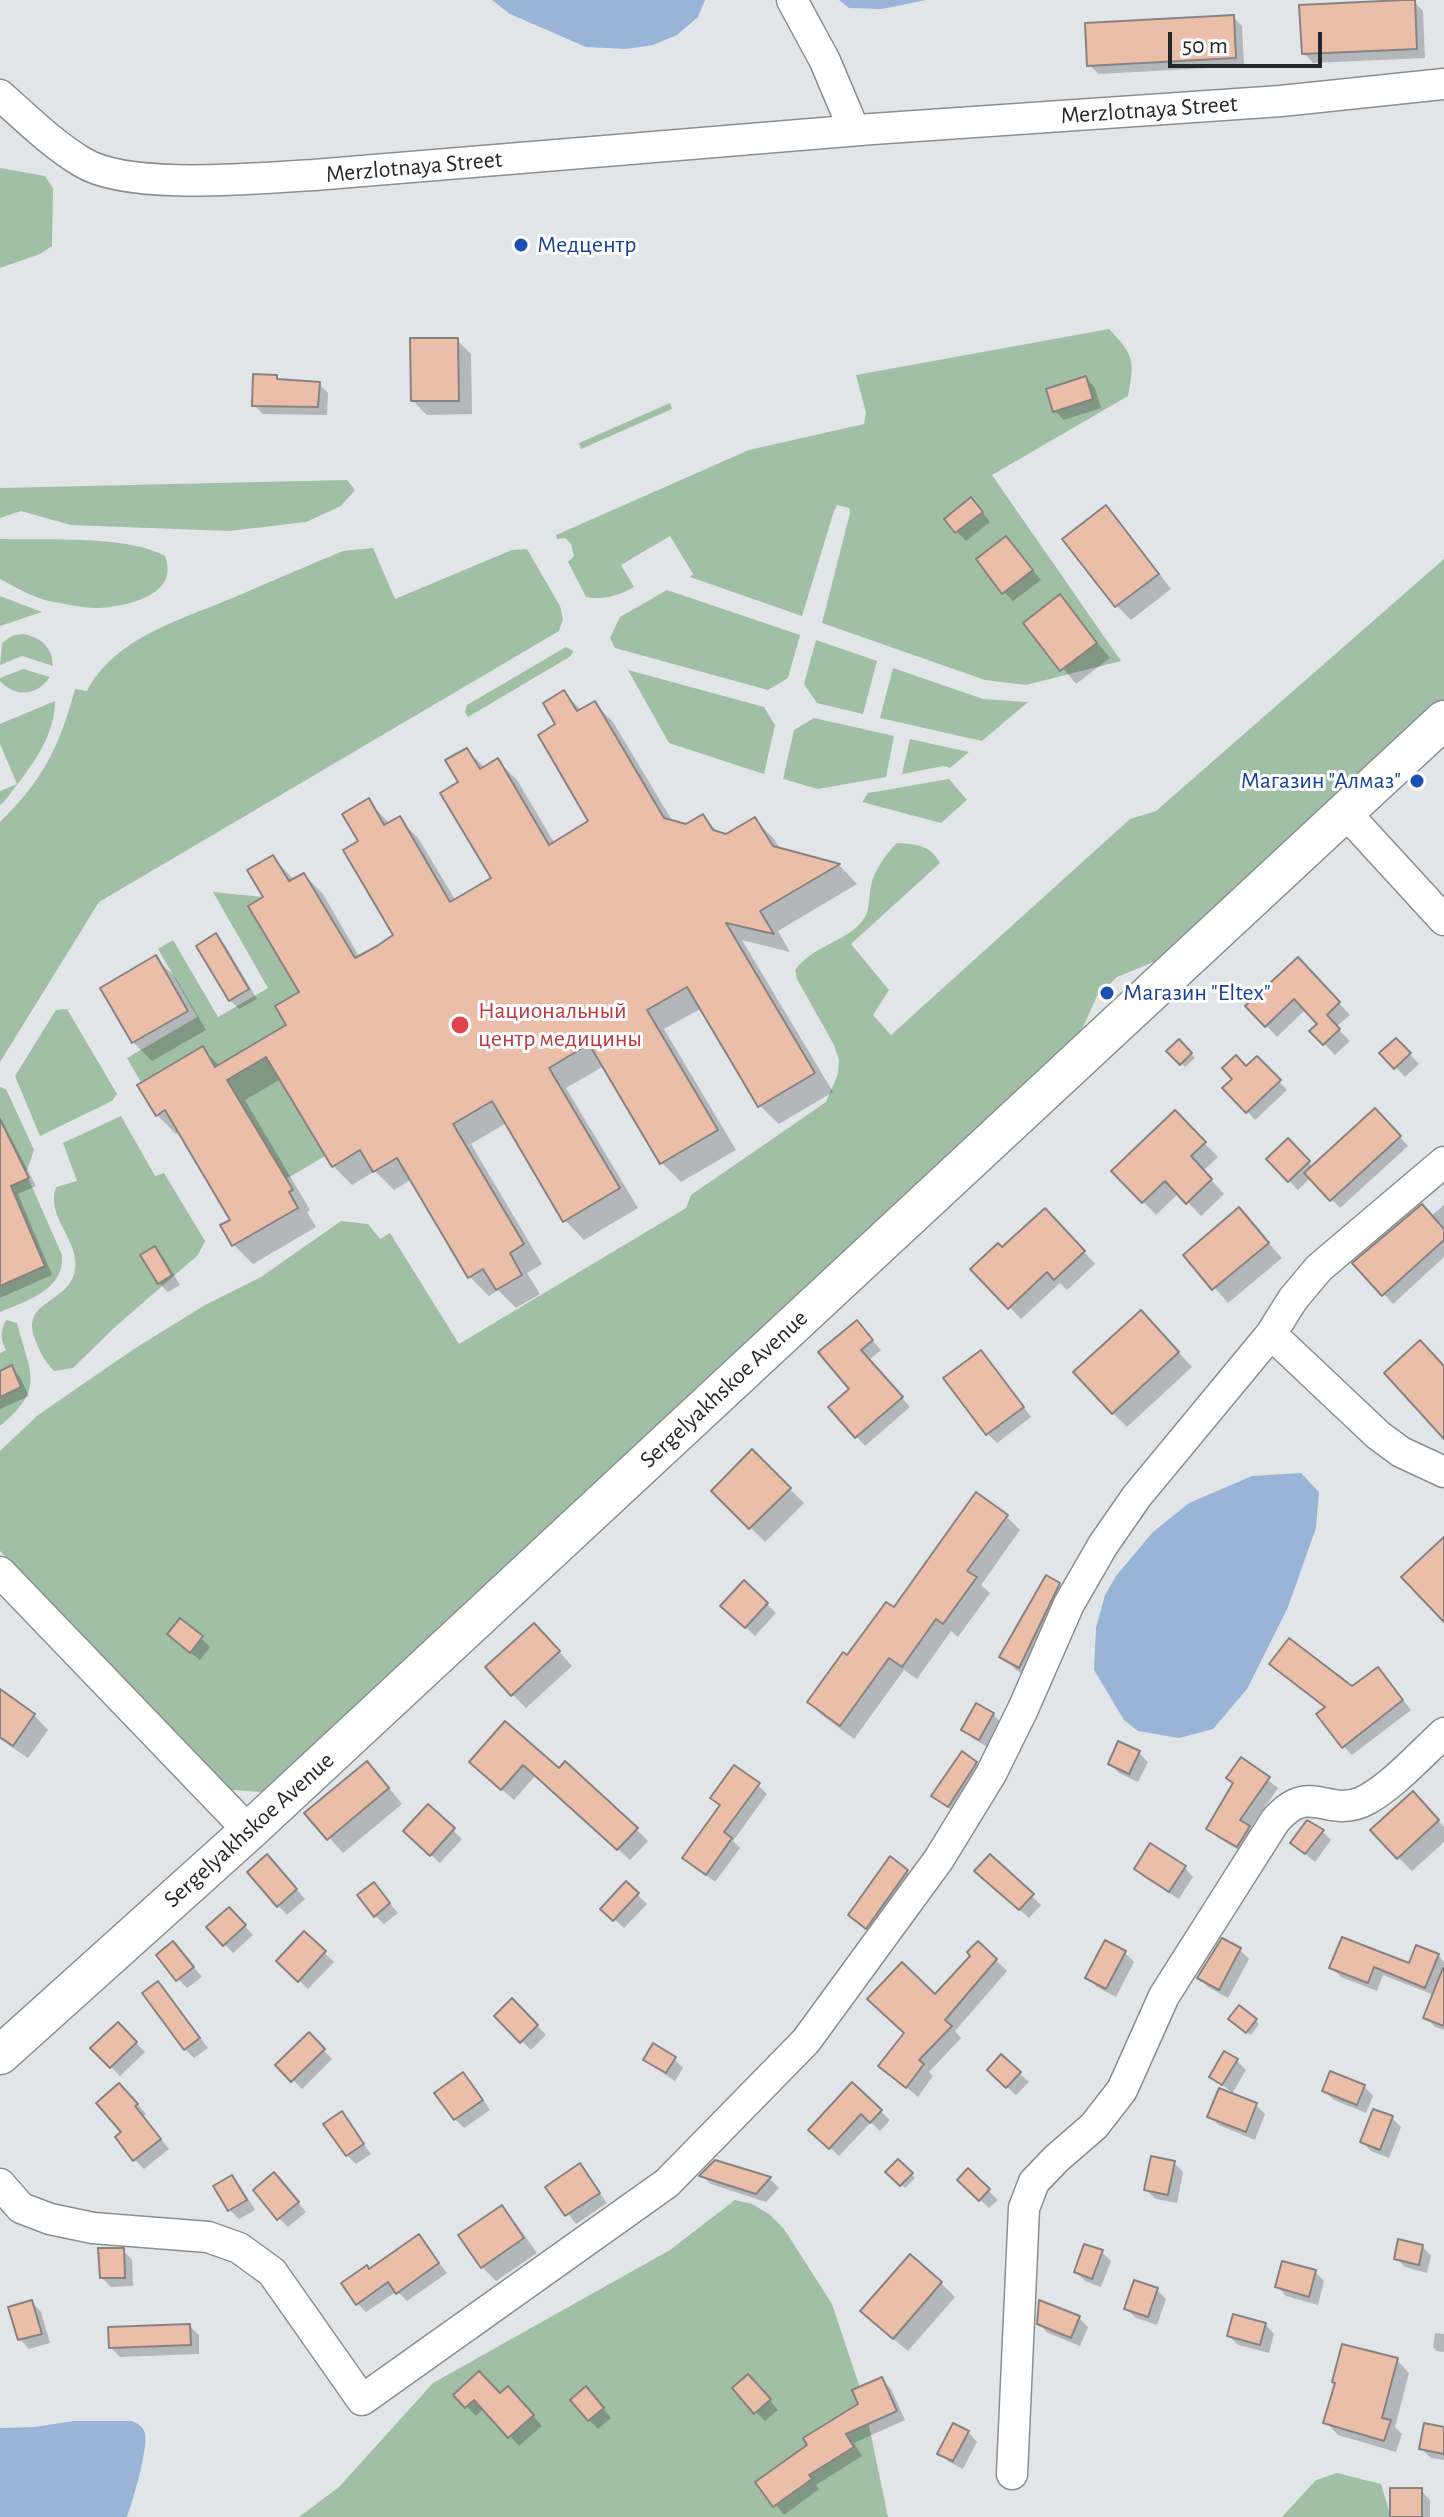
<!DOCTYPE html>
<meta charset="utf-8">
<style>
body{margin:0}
#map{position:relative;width:1444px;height:2517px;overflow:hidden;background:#e1e5e8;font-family:"Alegreya Sans",sans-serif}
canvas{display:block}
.scale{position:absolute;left:1168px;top:32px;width:154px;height:36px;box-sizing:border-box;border:4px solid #252728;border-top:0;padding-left:10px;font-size:24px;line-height:28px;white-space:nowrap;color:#252728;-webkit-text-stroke:6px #fff;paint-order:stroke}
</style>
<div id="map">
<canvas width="1444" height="2517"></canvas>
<div class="scale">50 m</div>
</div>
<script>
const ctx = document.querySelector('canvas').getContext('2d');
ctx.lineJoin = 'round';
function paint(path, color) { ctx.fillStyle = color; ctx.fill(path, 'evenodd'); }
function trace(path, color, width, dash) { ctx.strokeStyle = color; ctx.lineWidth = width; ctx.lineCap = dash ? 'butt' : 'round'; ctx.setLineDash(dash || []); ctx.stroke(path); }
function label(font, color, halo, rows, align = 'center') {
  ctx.font = font + ' "Alegreya Sans",sans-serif'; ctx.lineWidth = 6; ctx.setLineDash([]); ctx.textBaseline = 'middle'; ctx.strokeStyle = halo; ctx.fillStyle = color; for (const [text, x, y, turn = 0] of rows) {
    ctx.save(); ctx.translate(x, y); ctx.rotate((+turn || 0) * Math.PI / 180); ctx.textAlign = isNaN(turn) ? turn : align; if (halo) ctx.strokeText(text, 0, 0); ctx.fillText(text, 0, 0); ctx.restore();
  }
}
const green = new Path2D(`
 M0,168L45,176L53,188L52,246L40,254L0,268Z
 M1109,329C1134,355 1135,361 1128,396L992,475L1121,661L1026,685L985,680L822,623L850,513L849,508L837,505L834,511L802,616L690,577L693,574L670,536L621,565L634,587C617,596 606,600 586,597L568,562L574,556L571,544L565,538L557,539L556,535L749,450L864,424L866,413L856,375Z
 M670,403L672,409L581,449L579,443Z
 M347,480L355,490L341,506L306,522L229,531L71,525L21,511L0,518V488Z
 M0,539C43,540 129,535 165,556C180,595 128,606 100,608C85,609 60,603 45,600C30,596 14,586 0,579Z
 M373,548L395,599L512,550L527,549L560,606L563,619L559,631L99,902L0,1062V822C44,779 59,747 75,689L87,691C115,637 183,619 235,597C271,581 307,566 343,551Z
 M1444,559V700L1168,956L1117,977L1097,996L1078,1038L262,1792L232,1790L212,1777L0,1551V1451L38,1415L134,1349L205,1305L261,1277L341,1221L368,1224L380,1239L390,1233L459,1344L686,1208L691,1195L826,1102L838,1074L839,1060L834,1045L797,979L795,970C814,944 851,941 865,917C870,908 869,895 871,886C874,870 886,854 897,843C917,844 930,845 940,863L851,944L889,990L873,1015L891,1035L1130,819L1156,811Z
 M667,590L800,635L788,678L768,690L615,648L610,638L620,617Z
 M0,595V596L42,612L0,626Z
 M23,634C42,638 52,647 53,666L22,656L0,665L2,643L12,636Z
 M816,640L877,661L863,714L817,703L804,684Z
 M566,647L573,651L571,656L468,717L465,712L467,705Z
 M893,668L983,699L1028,702L982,741L880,718Z
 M23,669L50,677C37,696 15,698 0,681V678Z
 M628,670L764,707L775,725L764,774L669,743Z
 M55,701C55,740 26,773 4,802L0,805V791L17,784L0,744V724Z
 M814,718L894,736L886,777L818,789L783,779L794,730Z
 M910,739L969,752L950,768L944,766L902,774Z
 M949,779L967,800L941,823L862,802L868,793Z
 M213,892L263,897L248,906L310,1011L285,1000L275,1006L286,1025L215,1067L202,1046L141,1082L127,1058L197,1017L158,949L173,940L218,1017L268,988Z
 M67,1009L117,1094L112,1101L40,1136L15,1076L56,1010Z
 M266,1057L325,1156L286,1179L227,1080Z
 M0,1087L6,1089L34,1150L26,1173L62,1255C65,1290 26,1301 0,1312Z
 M121,1116L155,1176L164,1173L205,1241L198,1255L115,1327L73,1368L54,1371C44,1360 40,1353 35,1339C20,1300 69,1304 75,1270C80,1240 45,1217 56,1187L77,1181L63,1143Z
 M6,1320L17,1323C30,1374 46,1388 0,1426V1353L6,1350C0,1338 0,1332 6,1320Z
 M735,2200L752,2204L769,2214L784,2229L832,2304L863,2397L888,2517H299L339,2487L433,2383L670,2250Z
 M1337,2473L1381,2484L1391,2517H1282L1316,2480Z`);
const water = new Path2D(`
 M492,0H705L698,17L677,35L653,45L626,49L586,47L510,14Z
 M839,0H926L882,9L849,8Z
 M1301,1473L1319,1492L1316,1528L1288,1607L1247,1689L1213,1729L1179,1738L1138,1731L1124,1720L1094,1670L1096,1628L1105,1595L1116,1576L1153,1532L1189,1503L1252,1476Z
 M74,2421H132C138,2424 144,2427 145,2434C148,2450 133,2500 127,2517H0V2428L35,2427Z`);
const shadow = new Path2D(`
 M1414,2L1423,11L1425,58L1313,63L1304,53Z
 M1233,17L1242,26L1244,66L1099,74L1089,65Z
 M457,340L471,354L472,414L427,415L413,401Z
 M276,377L281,381L319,384L328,393L327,415L263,414L254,405Z
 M1086,378L1095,388L1101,408L1064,420L1055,411Z
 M1106,508L1120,522L1171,589L1131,620L1117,606L1065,540Z
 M980,509L990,522L966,541L957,532Z
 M1006,538L1041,580L1013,601L1004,592Z
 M1060,597L1110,658L1076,684L1026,623Z
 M564,693L582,711L594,703L613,722L673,822L686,826L702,816L721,835L727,836L755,820L774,839L781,850L839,865L857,884L778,931L790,952L742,940L833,1092L779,1124L759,1105L702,1008L664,1029L736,1150L681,1182L662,1163L604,1066L566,1088L638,1208L584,1240L565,1220L506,1123L471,1144L542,1264L527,1273L540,1294L516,1308L498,1290L489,1296L470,1277L412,1179L394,1190L375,1171L352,1185L333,1166L281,1079L245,1100L310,1210L307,1212L316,1227L253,1264L234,1245L223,1226L232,1220L180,1132L176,1134L157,1115L202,1049L220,1066L289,1026L301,992L265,898L273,857L295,881L304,875L323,894L360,958L396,936L360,842L368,801L390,824L399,819L418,838L456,901L494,879L461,782L467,750L485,768L498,761L517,780L555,844L591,821L558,725Z
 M216,936L225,945L257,999L239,1009L230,1000Z
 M156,958L175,977L206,1030L152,1061L133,1042L102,988Z
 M1298,960L1350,1015L1336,1027L1350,1041L1335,1055L1312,1031L1320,1024L1306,1009L1277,1037L1248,1006Z
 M1396,1040L1419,1064L1405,1077L1382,1053Z
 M1179,1041L1195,1058L1185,1067L1169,1051Z
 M1257,1058L1287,1090L1255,1120L1225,1088Z
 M1175,1113L1218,1157L1203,1171L1224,1194L1201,1216L1179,1193L1156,1215L1114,1171Z
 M0,1117L36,1186L18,1194L52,1275L0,1298Z
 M1384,1120L1408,1146L1340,1208L1311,1177L1298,1190L1268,1159L1288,1141L1313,1167Z
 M1444,1205V1257L1393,1304L1355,1263L1431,1216Z
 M1239,1210L1282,1258L1228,1303L1186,1255Z
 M1057,1222L1095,1264L1067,1290L1060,1283L1021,1319L973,1269L1003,1250Z
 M155,1249L164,1258L180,1285L168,1292L159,1283Z
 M856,1323L881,1350L869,1360L910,1407L865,1446L831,1408L852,1389Z
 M1155,1327L1192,1367L1127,1427L1113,1413Z
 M989,1361L1031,1417L997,1443L988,1434Z
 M11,1368L20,1377L29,1396L0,1409V1373Z
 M752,1452L804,1503L765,1542L713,1491Z
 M1006,1516L1020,1530L981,1585L990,1593L958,1637L951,1631L917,1679L904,1670L854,1739L823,1716L809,1702L848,1658L895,1610Z
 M744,1583L776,1613L755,1636L723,1606Z
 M1059,1585L1073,1599L1034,1681L1016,1670L1002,1656Z
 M201,1638L210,1647L200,1660L178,1643Z
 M548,1639L572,1666L526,1708L512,1694Z
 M1386,1679L1411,1710L1352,1755L1343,1746L1352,1689Z
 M0,1691L34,1715L48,1730L28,1758L0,1739Z
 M993,1714L1002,1724L989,1748L972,1738L963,1729Z
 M505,1724L559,1771L636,1829L648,1841L630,1860L536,1775L514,1800L484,1774Z
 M1139,1753L1148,1762L1138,1782L1119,1773L1110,1764Z
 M1242,1760L1278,1788L1250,1829L1258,1837L1247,1855L1218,1838L1209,1829L1235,1784Z
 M976,1763L985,1772L957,1815L934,1796Z
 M381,1778L402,1804L343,1853L307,1813Z
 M758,1785L767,1794L733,1841L740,1848L715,1882L685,1858L722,1807Z
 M428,1807L462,1839L440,1863L415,1840Z
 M1427,1808L1444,1827V1842L1412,1871L1398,1857Z
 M1322,1831L1331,1840L1315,1862L1292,1843Z
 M990,1857L1041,1905L1029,1918L986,1880Z
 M276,1866L305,1899L287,1915L249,1873Z
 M1184,1867L1193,1877L1179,1899L1145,1878L1136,1869Z
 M907,1872L916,1881L876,1936L850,1915Z
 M626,1884L647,1904L624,1928L603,1909Z
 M382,1894L398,1913L384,1924L375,1915Z
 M229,1909L253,1935L233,1953L209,1927Z
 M304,1934L334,1962L308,1989L279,1961Z
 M978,1943L1007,1971L955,2031L961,2038L929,2072L933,2076L918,2097L881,2066L935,1996L973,1956Z
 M1240,1950L1249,1959L1228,1998L1208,1987L1199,1978Z
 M182,1953L202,1977L187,1988L178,1979Z
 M1125,1953L1134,1962L1116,1997L1097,1987L1088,1978Z
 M1438,1955L1444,1962V2030L1435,2027L1426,2017L1434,1995L1383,1975L1377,1991L1341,1977L1332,1967L1410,1966Z
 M158,1983L208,2048L194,2058L185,2049Z
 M512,2001L546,2035L531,2050L497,2016Z
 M1255,2020L1259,2024L1251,2035L1235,2023Z
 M118,2025L145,2052L120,2076L93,2048Z
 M309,2035L332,2059L302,2089L278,2065Z
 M1001,2057L1029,2082L1016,2095L989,2070Z
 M646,2059H674L683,2068L675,2081L655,2068Z
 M1237,2061L1246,2070L1231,2095L1256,2105L1265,2114L1255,2140L1219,2125L1210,2116L1232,2092L1211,2077Z
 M472,2084L490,2110L464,2128L455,2119Z
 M852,2085L890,2120L880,2131L871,2122L839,2156L811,2130Z
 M1364,2086L1373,2096L1366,2113L1334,2100L1324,2091Z
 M128,2094L146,2114L143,2117L169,2149L144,2169L135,2160L124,2133Z
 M341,2114L371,2154L356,2164L347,2155Z
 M1392,2118L1401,2127L1389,2158L1371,2151L1362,2142Z
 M715,2162L770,2179L779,2188L766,2202L711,2184L702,2176Z
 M898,2162L915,2178L905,2188L888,2172Z
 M1174,2163L1183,2172L1177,2203L1156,2199L1146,2190Z
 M579,2166L607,2203L576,2224L548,2188Z
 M968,2171L998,2200L989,2208L960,2180Z
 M232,2178L241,2187L255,2210L239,2219L230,2210L216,2187Z
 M283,2184L306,2212L288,2227L279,2218Z
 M501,2208L515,2222L537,2253L496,2281L482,2267L461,2236Z
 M418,2236L447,2273L407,2301L397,2291L366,2312L357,2303L370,2271Z
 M1422,2246L1431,2256L1427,2273L1405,2267L1396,2258Z
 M123,2250L132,2260L133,2286L111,2287L102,2278Z
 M1102,2252L1111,2261L1101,2287L1085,2281L1076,2272Z
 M1315,2272L1324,2281L1318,2305L1286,2296L1277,2286Z
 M941,2283L955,2297L908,2351L877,2325Z
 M1157,2290L1166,2299L1157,2325L1136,2318L1127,2309Z
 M32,2302L41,2312L50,2343L29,2349L20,2339Z
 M1079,2318L1088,2327L1080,2346L1048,2333L1039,2324Z
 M1265,2324L1274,2334L1269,2353L1238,2345L1229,2336Z
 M189,2326L199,2335V2354L120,2357L111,2348Z
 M1435,2333L1444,2334V2352L1437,2351L1433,2347Z
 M1397,2360L1409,2373L1395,2427L1402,2434L1396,2452L1338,2435L1326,2422Z
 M882,2379L891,2389L905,2420L854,2443L862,2456L816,2485L819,2489L784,2515L758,2482L860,2405Z
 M757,2385L778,2410L765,2421L756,2412Z
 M456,2395L517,2397L542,2426L519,2446L484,2408L476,2416Z
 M595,2398L611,2418L598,2429L589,2420Z
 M1444,2429V2460L1431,2458L1421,2448Z
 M968,2432L977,2442L963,2469L949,2462L940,2453Z
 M1421,2490L1430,2500V2517H1392Z`);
const building = new Path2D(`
 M1403,0H1415L1417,49L1302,54L1299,5Z
 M1234,15L1236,58L1087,66L1085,23Z
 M410,338H458L459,401H411Z
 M253,374L277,375V379L320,382L318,407L252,406Z
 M1086,376L1093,399L1053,412L1046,389Z
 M971,497L983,512L955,533L944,519Z
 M1106,505L1159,574L1115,607L1062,539Z
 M1006,536L1033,570L1002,594L976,559Z
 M1060,594L1097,643L1060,671L1023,623Z
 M564,690L577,711L595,701L664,818L686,824L703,814L713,830L726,834L755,817L773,846L840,864L760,911L774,934L726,923L815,1073L758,1107L687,987L647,1010L718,1130L660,1164L589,1044L549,1068L620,1188L563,1222L492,1101L453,1124L524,1244L510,1253L522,1275L496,1290L483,1269L468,1278L397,1158L373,1172L360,1150L332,1167L266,1057L227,1080L293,1190L289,1192L298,1208L232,1246L220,1225L230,1220L165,1110L156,1116L137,1085L203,1046L215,1067L286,1025L275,1006L299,992L248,906L263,897L247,870L273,855L289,881L304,873L355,958L377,946L393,935L343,850L358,841L342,814L369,798L384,825L400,816L450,902L491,878L440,793L458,782L445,760L467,748L480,769L498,758L549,845L588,821L538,735L555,724L543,703Z
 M216,933L249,989L229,1001L196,946Z
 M156,955L188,1011L132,1043L100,988Z
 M1298,957L1340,1002L1327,1015L1340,1029L1323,1045L1309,1031L1317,1024L1294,999L1265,1027L1245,1006Z
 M1396,1038L1411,1053L1394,1069L1379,1053Z
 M1179,1039L1192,1053L1180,1065L1166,1051Z
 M1236,1055L1246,1066L1257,1056L1281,1080L1246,1113L1222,1088L1232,1079L1222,1068Z
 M1375,1108L1401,1136L1330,1201L1304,1173Z
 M1175,1110L1206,1142L1191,1156L1212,1179L1186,1204L1165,1181L1142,1203L1111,1171Z
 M0,1119L29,1178L11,1186L45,1266L0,1286Z
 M1288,1138L1310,1161L1288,1182L1266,1159Z
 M1422,1204L1444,1229V1240L1382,1296L1352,1263Z
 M1239,1207L1269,1243L1212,1290L1183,1255Z
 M1045,1208L1085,1251L1054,1280L1047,1272L1008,1309L970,1269L998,1243L1002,1247Z
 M155,1246L172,1275L158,1284L140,1255Z
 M1141,1310L1179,1352L1112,1414L1073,1372Z
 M857,1320L873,1340L861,1350L903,1397L855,1438L828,1407L849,1389L818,1352Z
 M1420,1340L1444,1366V1439L1384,1373Z
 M981,1350L1024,1407L986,1435L943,1378Z
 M12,1365L21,1387L0,1397V1371Z
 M752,1449L791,1488L749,1529L711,1491Z
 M976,1492L1008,1515L967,1571L977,1577L943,1624L936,1619L902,1667L889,1658L840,1726L807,1702L843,1652L847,1655L886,1602L894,1607Z
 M1444,1537V1622L1401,1577Z
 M1046,1575L1060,1583L1019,1668L999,1657Z
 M744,1580L768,1603L745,1628L720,1606Z
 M180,1618L203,1636L190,1653L167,1634Z
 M534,1623L560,1651L511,1696L485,1667Z
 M1289,1638L1352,1686L1378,1667L1403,1700L1342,1748L1316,1714L1325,1707L1269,1664Z
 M0,1689L35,1714L13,1746L0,1737Z
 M976,1703L994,1713L979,1740L961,1730Z
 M505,1721L559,1768L565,1761L638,1828L617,1850L523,1765L501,1790L469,1762Z
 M1118,1741L1140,1751L1129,1774L1108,1764Z
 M962,1751L977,1762L948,1807L931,1796Z
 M1241,1757L1270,1777L1240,1820L1250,1826L1237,1847L1206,1829L1233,1783L1226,1778Z
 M367,1761L389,1788L327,1840L304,1813Z
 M734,1765L760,1783L724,1832L732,1838L706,1875L682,1858L720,1805L710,1798Z
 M1413,1791L1439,1820L1397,1859L1370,1830Z
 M428,1804L455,1828L430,1856L403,1831Z
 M1307,1820L1324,1830L1305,1854L1290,1843Z
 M1150,1843L1186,1866L1169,1892L1134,1869Z
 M267,1854L297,1889L277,1907L247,1872Z
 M990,1854L1034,1894L1019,1910L974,1871Z
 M890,1856L908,1870L866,1929L848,1915Z
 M626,1881L639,1893L613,1921L600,1909Z
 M374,1882L390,1903L374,1917L357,1895Z
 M229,1907L246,1925L223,1946L206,1927Z
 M304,1931L326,1951L298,1982L276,1961Z
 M1342,1937L1409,1963L1416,1945L1439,1954L1425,1988L1374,1967L1368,1983L1329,1968Z
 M1222,1938L1241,1948L1219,1990L1197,1978Z
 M1105,1940L1126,1951L1106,1989L1085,1978Z
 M173,1941L194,1967L176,1981L156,1955Z
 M978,1941L997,1959L945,2020L952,2026L919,2060L924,2064L906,2088L878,2066L904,2033L867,1999L902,1962L935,1994L970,1956L967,1952Z
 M1443,1968H1444V2026L1423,2018Z
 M158,1981L200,2038L184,2050L142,1993Z
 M512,1998L538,2025L520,2043L494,2016Z
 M1239,2005L1257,2019L1246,2033L1228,2019Z
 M118,2022L137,2042L110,2068L90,2048Z
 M309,2032L325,2049L291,2082L275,2065Z
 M653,2043L676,2057L666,2073L643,2060Z
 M1224,2051L1238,2059L1222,2085L1209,2077Z
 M1001,2054L1021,2072L1006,2088L987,2070Z
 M1330,2071L1365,2085L1357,2105L1322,2091Z
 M463,2072L483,2100L454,2120L434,2093Z
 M852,2082L882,2110L870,2123L861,2114L829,2149L808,2130Z
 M119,2083L138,2104L135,2106L161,2139L133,2161L115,2137L121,2132L96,2103Z
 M1219,2088L1257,2103L1246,2132L1207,2117Z
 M1373,2109L1393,2116L1380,2150L1360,2142Z
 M342,2111L364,2144L346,2156L323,2124Z
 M1151,2156L1175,2161L1168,2195L1144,2190Z
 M898,2159L913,2173L900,2186L885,2172Z
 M715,2160L771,2177L756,2194L699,2176Z
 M580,2163L600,2193L565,2216L545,2187Z
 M968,2168L990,2189L979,2201L957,2180Z
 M274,2172L299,2202L277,2220L253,2190Z
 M232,2175L247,2200L228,2211L213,2186Z
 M502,2205L524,2238L481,2268L458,2235Z
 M419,2234L439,2263L396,2294L388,2282L356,2305L341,2283L367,2265L369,2269Z
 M1398,2239L1423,2245L1419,2265L1394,2259Z
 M1084,2244L1103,2250L1092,2279L1074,2272Z
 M98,2248H124L125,2278H100Z
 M910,2254L942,2282L893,2339L860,2311Z
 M1282,2261L1316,2270L1309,2297L1275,2287Z
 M1134,2280L1158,2288L1148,2317L1124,2309Z
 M32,2300L42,2334L18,2340L8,2307Z
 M1039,2300L1080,2316L1071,2338L1037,2324Z
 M1233,2314L1266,2323L1260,2345L1227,2336Z
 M190,2324L191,2345L109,2348L108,2327Z
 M1342,2344L1398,2358L1382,2418L1391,2420L1384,2441L1323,2423L1335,2383L1332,2382Z
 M479,2371L500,2393L508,2386L534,2415L508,2438L474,2400L465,2408L453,2395Z
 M748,2374L771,2399L754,2414L732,2388Z
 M882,2377L897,2411L846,2434L854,2447L809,2475L812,2479L773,2507L755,2482L807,2445L803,2438L858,2404L852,2390Z
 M586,2386L604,2408L588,2421L570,2400Z
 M953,2423L969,2431L953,2461L937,2454Z
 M1424,2423L1444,2427V2454L1419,2449Z
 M1390,2488H1422V2517H1390Z`);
const minor = new Path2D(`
 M792,0L825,61L854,130
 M0,95C26,118 52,144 82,162C129,191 257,178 314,175L872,129L1281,101L1444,84
 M1344,811L1444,920
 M1271,1334L1378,1435L1401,1452L1444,1472
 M0,1572L249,1831
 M0,2184L21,2208L50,2219L93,2228L208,2237L239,2248L272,2272L362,2400L667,2183L806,2041L939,1859L991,1774L1023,1709L1069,1604L1103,1545L1137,1496L1271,1334L1293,1299L1319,1268L1444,1162
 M1012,2474L1024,2208L1034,2182L1056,2159L1094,2126L1122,2090L1164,1996L1275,1821C1309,1781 1326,1817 1362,1802C1390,1789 1421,1754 1444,1733`);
const major = new Path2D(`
 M0,2055L249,1831L1444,720`);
const markers = [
 [521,245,8,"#1a4fb4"],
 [1417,781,8,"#1a4fb4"],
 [1107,993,8,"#1a4fb4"],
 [460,1025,10,"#e0444e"]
];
const streetNames = [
 ["Merzlotnaya Street",1149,110,-4],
 ["Merzlotnaya Street",414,167,-5],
 ["Sergelyakhskoe Avenue",724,1389,-43],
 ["Sergelyakhskoe Avenue",249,1830,-42]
];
const transitNames = [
 ["Медцентр",537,245],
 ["Магазин \"Алмаз\"",1401,781,"right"],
 ["Магазин \"Eltex\"",1123,993]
];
const healthNames = [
 ["Национальный",478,1011],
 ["центр медицины",478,1039]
];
paint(green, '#a1bfa4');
paint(water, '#9ab4d8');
paint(shadow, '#0003');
paint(building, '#ebbea9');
trace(building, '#888381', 2);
trace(minor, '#8a8e91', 33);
trace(major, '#8a8e91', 41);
trace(minor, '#fff', 30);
trace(major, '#fff', 38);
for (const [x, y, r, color] of markers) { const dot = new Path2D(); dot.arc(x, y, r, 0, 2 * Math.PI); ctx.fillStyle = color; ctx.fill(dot); trace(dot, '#fff', 3); }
label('24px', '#252728', '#fff', streetNames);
label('24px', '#164399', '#fff', transitNames, 'left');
label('24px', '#be3a42', '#fff', healthNames, 'left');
</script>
